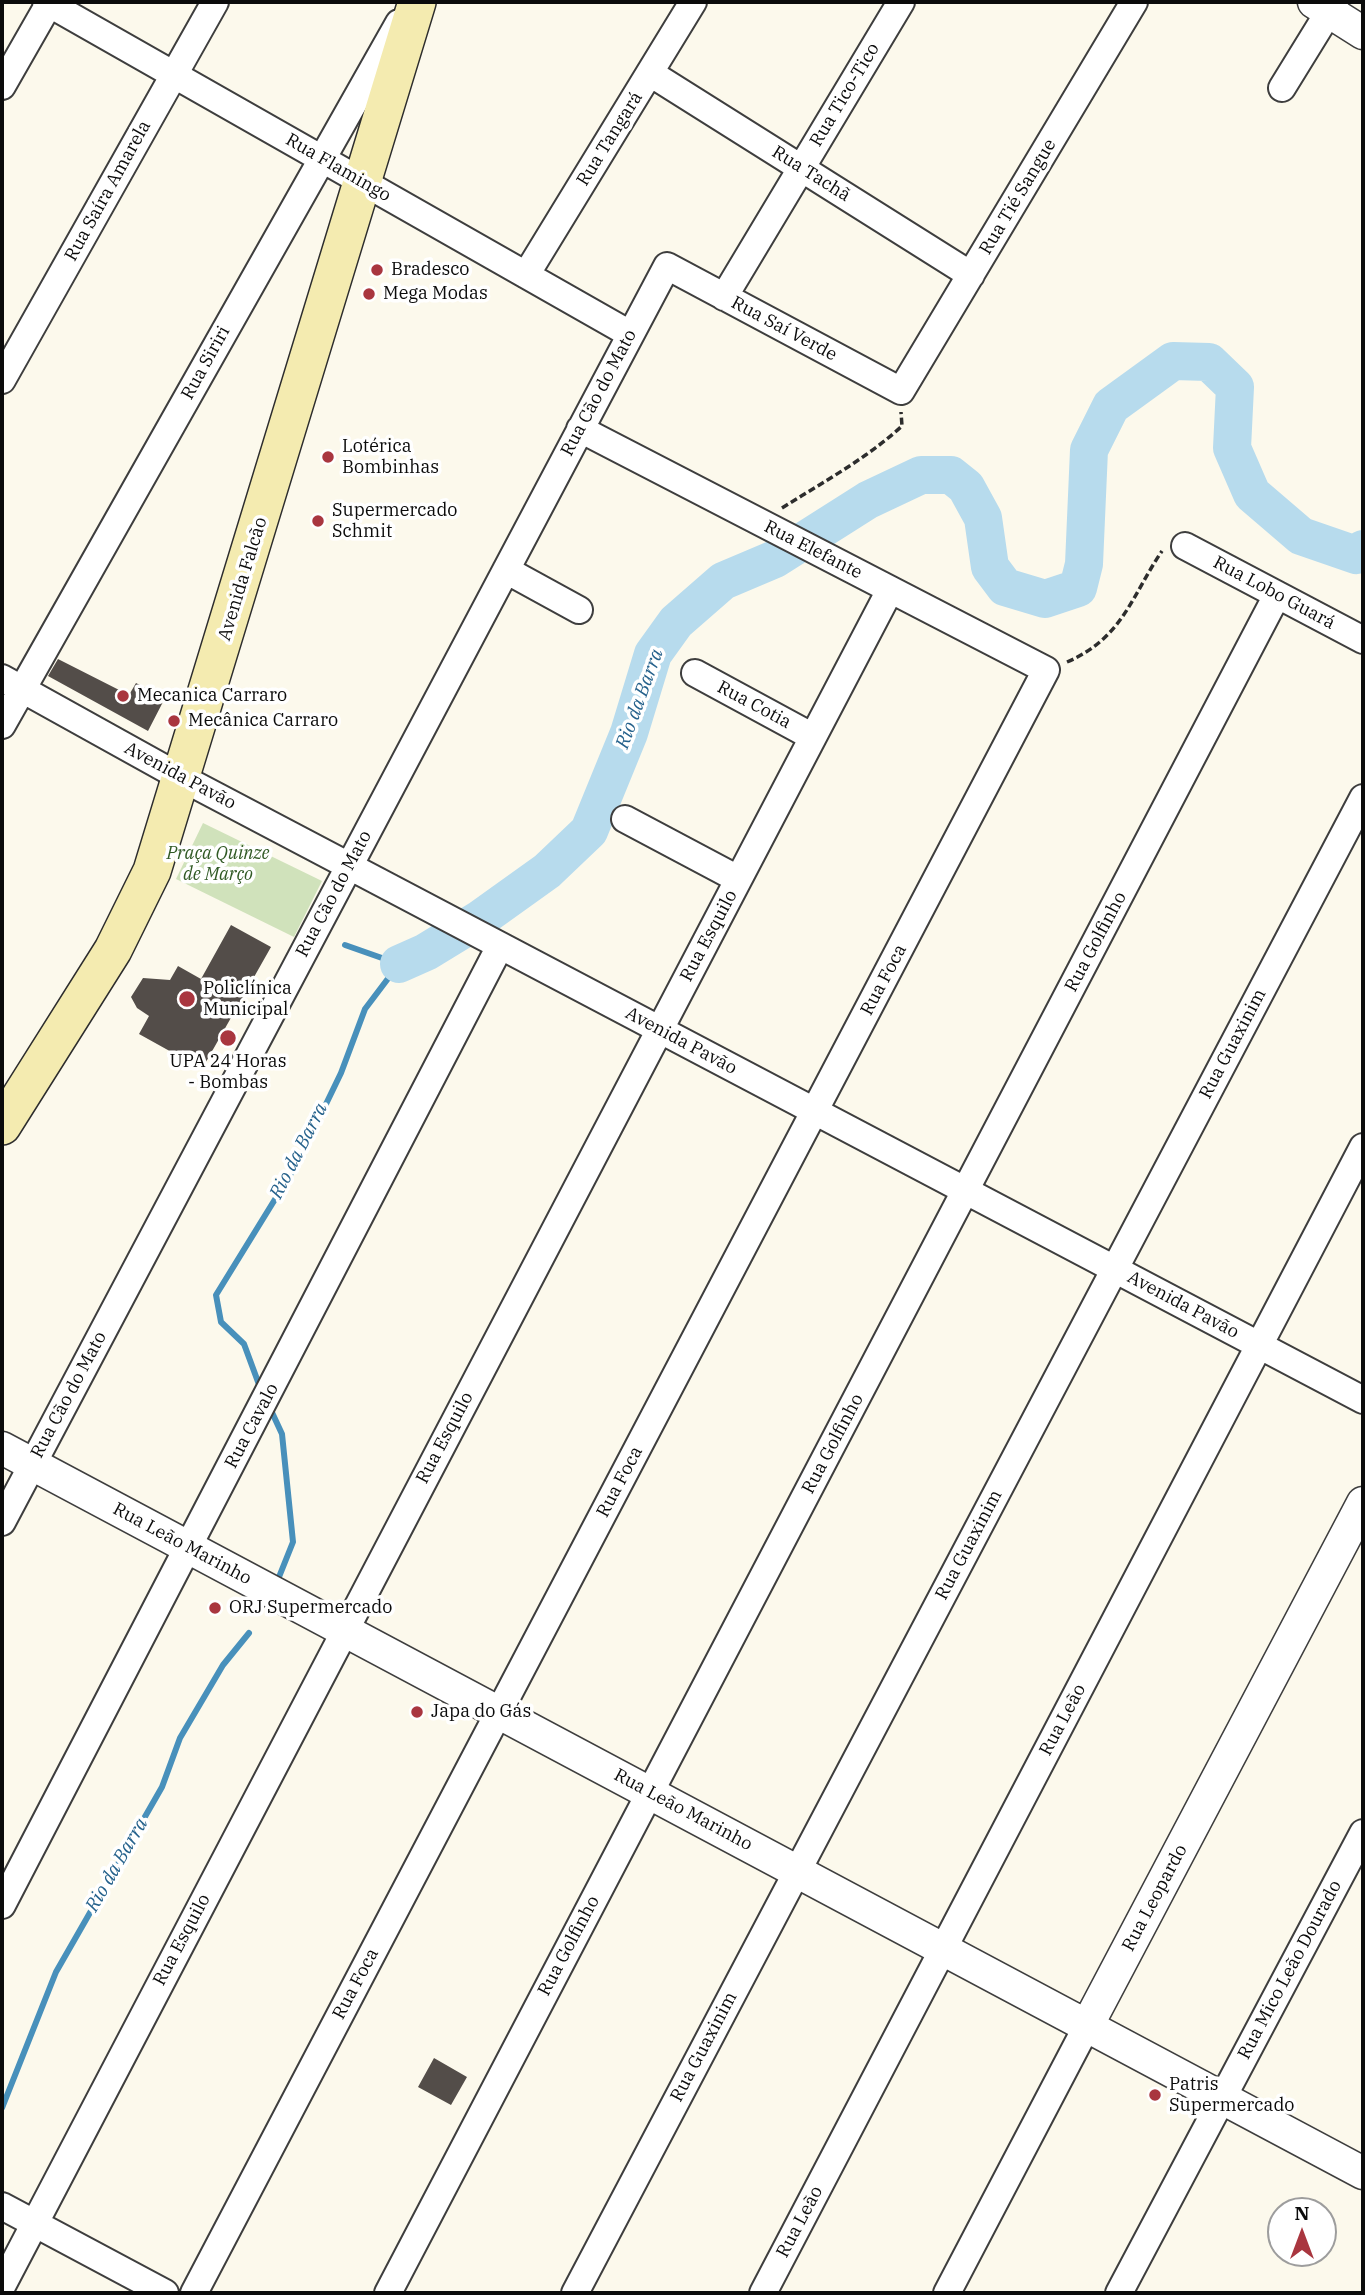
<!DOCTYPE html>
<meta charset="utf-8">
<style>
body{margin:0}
#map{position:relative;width:1365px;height:2295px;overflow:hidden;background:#fcf9ec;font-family:"IBM Plex Serif",serif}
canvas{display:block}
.frame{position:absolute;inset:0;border:4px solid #0b0b0b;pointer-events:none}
.north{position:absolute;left:1267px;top:2197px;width:70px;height:70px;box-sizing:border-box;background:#fff;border:2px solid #9d9d9d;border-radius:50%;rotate:0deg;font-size:19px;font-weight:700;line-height:28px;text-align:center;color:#0b0b0b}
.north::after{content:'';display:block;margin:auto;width:24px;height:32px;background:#a9363f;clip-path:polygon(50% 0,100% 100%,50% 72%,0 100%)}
</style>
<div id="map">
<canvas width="1365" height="2295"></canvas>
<div class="frame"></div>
<div class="north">N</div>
</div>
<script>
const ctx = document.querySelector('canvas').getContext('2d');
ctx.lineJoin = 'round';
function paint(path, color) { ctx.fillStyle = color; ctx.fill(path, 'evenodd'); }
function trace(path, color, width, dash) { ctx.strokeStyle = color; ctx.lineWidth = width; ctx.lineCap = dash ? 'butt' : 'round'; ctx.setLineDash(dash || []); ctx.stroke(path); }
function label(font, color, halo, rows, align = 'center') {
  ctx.font = font + ' "IBM Plex Serif",serif'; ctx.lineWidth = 7; ctx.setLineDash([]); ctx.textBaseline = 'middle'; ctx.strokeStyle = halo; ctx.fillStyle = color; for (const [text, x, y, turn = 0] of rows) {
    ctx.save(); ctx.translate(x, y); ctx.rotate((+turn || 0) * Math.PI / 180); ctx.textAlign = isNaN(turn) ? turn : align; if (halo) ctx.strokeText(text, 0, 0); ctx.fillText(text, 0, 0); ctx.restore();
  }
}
const green = new Path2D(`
 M203,823L322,881L294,937L176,879Z`);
const stream = new Path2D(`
 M261,1390L244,1344L221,1322L216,1295L298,1162L341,1073L365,1009L399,964L345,945
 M269,1406L282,1434L293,1542L277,1582
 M2,2108L56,1972L162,1787L180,1738L223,1665L249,1633`);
const river = new Path2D(`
 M399,964L426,952L480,919L547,871L589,831L629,733L653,654L676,622L723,581L775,559L868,500L921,475H951L966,487L983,518L990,567L1005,587L1045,599L1078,588L1084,564L1089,450L1111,406L1173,361L1209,362L1235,387L1232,448L1252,494L1301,536L1356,555L1363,549`);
const building = new Path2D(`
 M58,659L129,695L136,683L165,698L148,731L48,676Z
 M231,925L271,947L202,1069L139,1034L149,1016L137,1008L131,997L143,978L170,980L178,966L201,979Z
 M434,2058L467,2077L451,2105L418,2087Z`);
const path = new Path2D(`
 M782,508C823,482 866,459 902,426L901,412
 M1067,662C1123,638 1132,595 1162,551`);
const minor = new Path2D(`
 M46,2L630,334
 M650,73L971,275
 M2,86L50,2
 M1282,88L1335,2
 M526,275L693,2
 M724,297L901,2
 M2,380L215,2
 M1185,546L1363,640
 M506,570L579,610
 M695,673L813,737
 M2,678L182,778L1363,1400
 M2,725L399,23
 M625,819L738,879
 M2,1522L667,266L901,391L1134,2
 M2,1905L500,946
 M2,2206L165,2293
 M2,2286L890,590
 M194,2293L1046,670L580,429
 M388,2293L1277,595
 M575,2293L1363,798
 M763,2293L1363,1147
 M947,2293L1087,2026
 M1119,2293L1363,1833`);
const tertiary = new Path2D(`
 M1314,2L1363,33
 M2,1448L1363,2173
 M1087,2026L1363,1503`);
const secondary = new Path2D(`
 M2,1126L113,950L152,871L417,2`);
const markers = [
 [377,270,7,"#a9363f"],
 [369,294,7,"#a9363f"],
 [328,457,7,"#a9363f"],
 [318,521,7,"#a9363f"],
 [123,696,7,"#a9363f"],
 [174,721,7,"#a9363f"],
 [187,999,9,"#a9363f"],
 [228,1038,9,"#a9363f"],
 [215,1608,7,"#a9363f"],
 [417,1712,7,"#a9363f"],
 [1155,2095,7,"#a9363f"]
];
const streetNames = [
 ["Rua Tico-Tico",845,95,-59],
 ["Rua Tangará",610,139,-58],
 ["Rua Flamingo",338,168,30],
 ["Rua Tachã",811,174,32],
 ["Rua Saíra Amarela",108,191,-61],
 ["Rua Tié Sangue",1018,197,-59],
 ["Rua Saí Verde",784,329,28],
 ["Rua Siriri",206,363,-61],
 ["Rua Cão do Mato",599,393,-62],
 ["Rua Elefante",813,550,27],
 ["Avenida Falcão",243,579,-73],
 ["Rua Lobo Guará",1274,593,28],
 ["Rua Cotia",754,705,28],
 ["Avenida Pavão",180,776,28],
 ["Rua Cão do Mato",334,894,-62],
 ["Rua Esquilo",709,936,-62],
 ["Rua Golfinho",1096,942,-62],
 ["Rua Foca",884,980,-62],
 ["Avenida Pavão",681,1041,28],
 ["Rua Guaxinim",1233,1044,-62],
 ["Avenida Pavão",1183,1305,28],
 ["Rua Cão do Mato",69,1395,-62],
 ["Rua Cavalo",252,1426,-62],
 ["Rua Esquilo",445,1438,-62],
 ["Rua Golfinho",833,1444,-62],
 ["Rua Foca",620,1482,-62],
 ["Rua Leão Marinho",182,1544,28],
 ["Rua Guaxinim",969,1545,-62],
 ["Rua Leão",1063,1720,-62],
 ["Rua Leão Marinho",683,1810,28],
 ["Rua Leopardo",1155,1898,-62],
 ["Rua Esquilo",182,1940,-62],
 ["Rua Golfinho",569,1946,-62],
 ["Rua Mico Leão Dourado",1290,1970,-62],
 ["Rua Foca",356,1984,-62],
 ["Rua Guaxinim",704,2047,-62],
 ["Rua Leão",800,2222,-62]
];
const poiNames = [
 ["Bradesco",391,270],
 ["Mega Modas",383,294],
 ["Lotérica",342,447],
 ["Bombinhas",342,468],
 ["Supermercado",332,511],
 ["Schmit",332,532],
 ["Mecanica Carraro",137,696],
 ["Mecânica Carraro",188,721],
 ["Policlínica",203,989],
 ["Municipal",203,1010],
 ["UPA 24 Horas",228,1062,"center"],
 ["- Bombas",228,1083,"center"],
 ["ORJ Supermercado",229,1608],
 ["Japa do Gás",431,1712],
 ["Patris",1169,2085],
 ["Supermercado",1169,2106]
];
const parkNames = [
 ["Praça Quinze",218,854],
 ["de Março",218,875]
];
const waterNames = [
 ["Rio da Barra",640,699,-70],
 ["Rio da Barra",299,1151,-63],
 ["Rio da Barra",117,1865,-60]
];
paint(green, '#d0e2bb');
trace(stream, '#4890bb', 6);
trace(river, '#b7dbed', 38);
paint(building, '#534d49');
trace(minor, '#3e3e3e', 30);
trace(tertiary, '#3e3e3e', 35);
trace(secondary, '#2d2d2d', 40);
trace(path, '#2d2d2d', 3.5, [7, 3.5]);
trace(minor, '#fff', 26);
trace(tertiary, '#fff', 32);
trace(secondary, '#f4ebb0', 37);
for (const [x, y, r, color] of markers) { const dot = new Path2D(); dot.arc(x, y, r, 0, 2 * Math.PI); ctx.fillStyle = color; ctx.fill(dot); trace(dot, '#fff', 2.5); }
label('18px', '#0b0b0b', '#fff', streetNames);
label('18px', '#0b0b0b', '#fff', poiNames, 'left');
label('italic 18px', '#315a25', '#fff', parkNames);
label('italic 19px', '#26628c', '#fff', waterNames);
</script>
